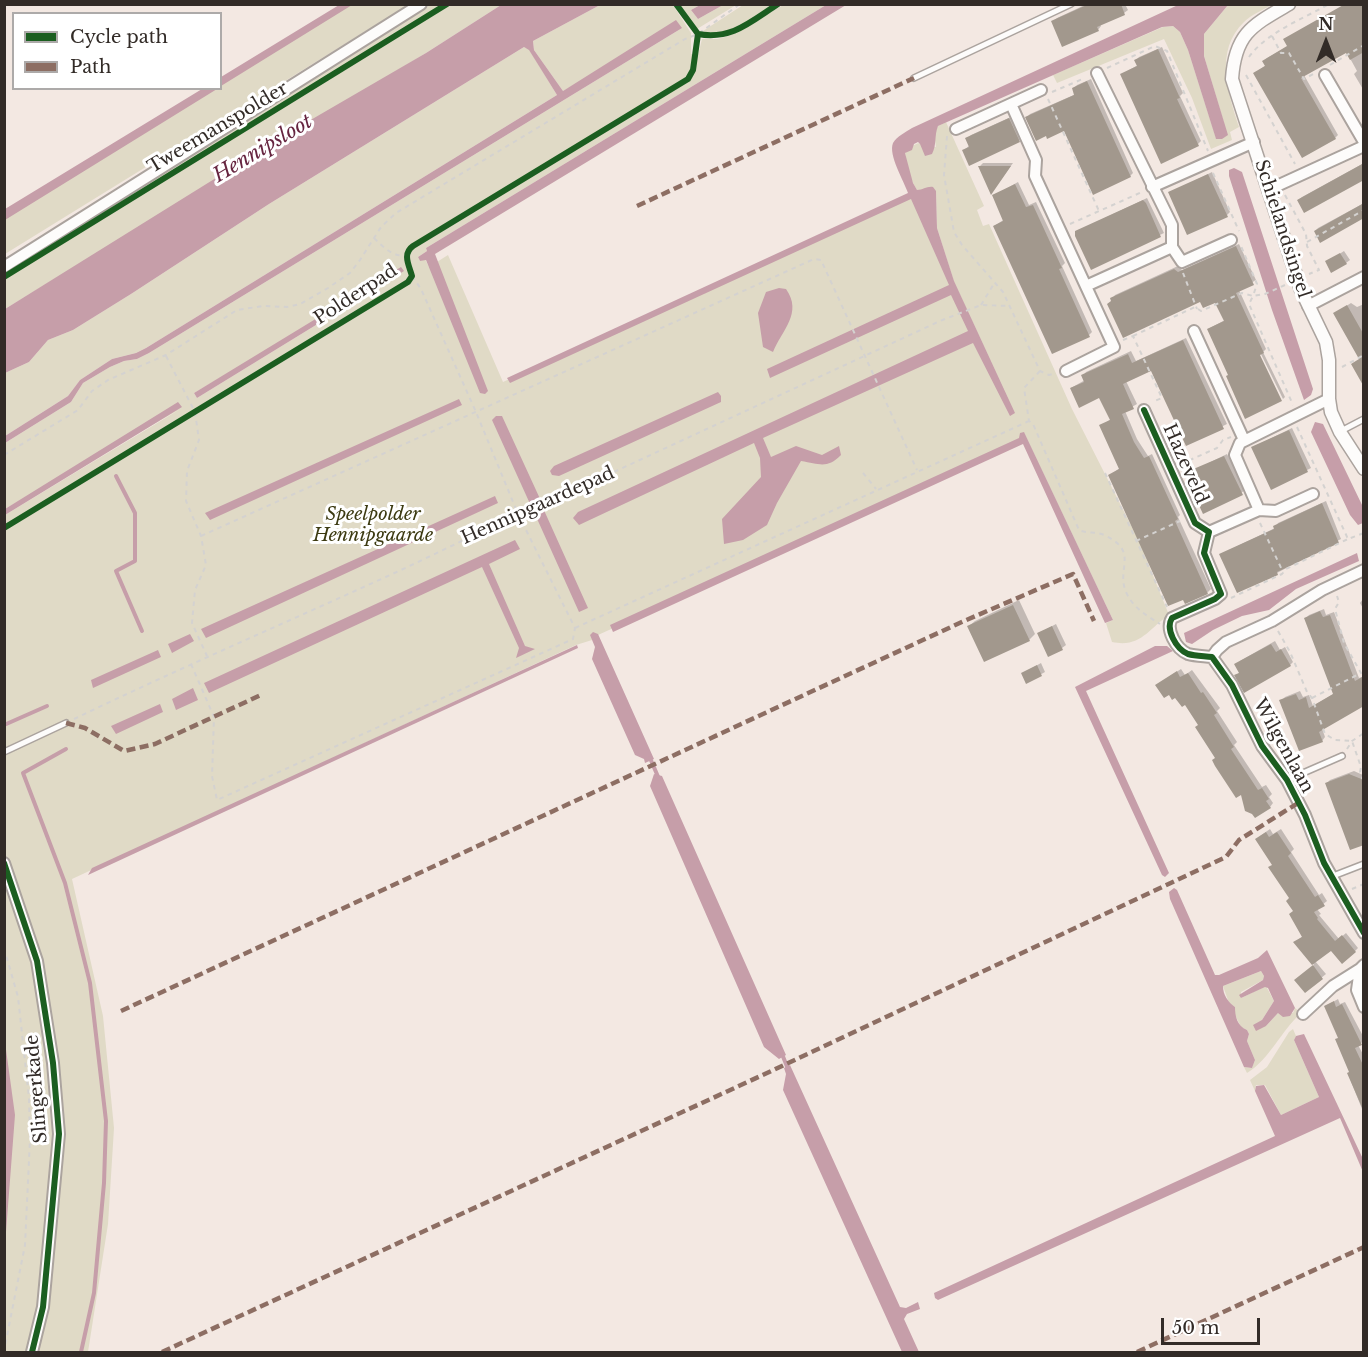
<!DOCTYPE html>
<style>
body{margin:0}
#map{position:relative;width:1368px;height:1357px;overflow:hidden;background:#f3e8e2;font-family:"Libre Baskerville",serif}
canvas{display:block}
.frame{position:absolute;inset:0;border:6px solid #322b27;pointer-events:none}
.legend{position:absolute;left:12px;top:12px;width:210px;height:78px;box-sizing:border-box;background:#fff;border:2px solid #adaaa9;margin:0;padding:8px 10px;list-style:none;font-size:18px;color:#322b27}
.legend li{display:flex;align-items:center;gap:12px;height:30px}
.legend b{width:30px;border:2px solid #adaaa9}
.north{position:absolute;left:1296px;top:12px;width:60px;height:60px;-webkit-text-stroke:4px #fff;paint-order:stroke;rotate:0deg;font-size:16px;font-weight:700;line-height:24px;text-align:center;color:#322b27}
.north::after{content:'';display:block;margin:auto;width:21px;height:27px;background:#322b27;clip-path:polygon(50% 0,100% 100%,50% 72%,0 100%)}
.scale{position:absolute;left:1161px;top:1318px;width:99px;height:27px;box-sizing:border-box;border:3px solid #322b27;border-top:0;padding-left:8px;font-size:18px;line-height:21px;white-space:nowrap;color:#322b27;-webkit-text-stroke:4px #fff;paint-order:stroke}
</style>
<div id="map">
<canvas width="1368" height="1357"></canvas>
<div class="frame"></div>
<ul class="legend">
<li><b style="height:8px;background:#1b5e20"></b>Cycle path</li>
<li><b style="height:8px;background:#8d6e63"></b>Path</li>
</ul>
<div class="north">N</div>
<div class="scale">50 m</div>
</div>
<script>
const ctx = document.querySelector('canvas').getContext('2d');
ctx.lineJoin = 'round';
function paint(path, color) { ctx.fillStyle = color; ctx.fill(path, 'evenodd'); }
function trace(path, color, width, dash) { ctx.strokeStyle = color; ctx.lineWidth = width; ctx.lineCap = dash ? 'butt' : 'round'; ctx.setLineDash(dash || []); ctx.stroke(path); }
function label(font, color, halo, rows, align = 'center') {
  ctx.font = font + ' "Libre Baskerville",serif'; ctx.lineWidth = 6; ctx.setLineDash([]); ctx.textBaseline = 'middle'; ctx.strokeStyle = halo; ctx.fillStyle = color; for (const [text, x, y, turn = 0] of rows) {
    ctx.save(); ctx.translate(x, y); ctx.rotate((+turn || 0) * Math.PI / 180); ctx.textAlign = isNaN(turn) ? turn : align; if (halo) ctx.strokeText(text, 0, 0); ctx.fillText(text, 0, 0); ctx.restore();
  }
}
const green = new Path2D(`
 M348,5H408L5,254V215L211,89L220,88L221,83Z
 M430,5H501L426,53L5,309V268Z
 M600,5H673L691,33V54L698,55L702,39H717L729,36L783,5H826L426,248L427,251L418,257L420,261L425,259L429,267L448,255L503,382L912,194L1015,413L954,282L937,228L936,191L917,190C910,180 907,166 905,153C919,139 918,143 936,147L934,134L938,126L946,122L984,206L977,210L983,226L989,224L1072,409L1140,543L1169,615C1148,629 1141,648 1112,642L1106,623L1113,620L1024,433H1021L1025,441L598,635L592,638V640L576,645L72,879L103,1016L114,1128L108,1224L88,1352H5V515L182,408L5,509V443L71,402L83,383L110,367L124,361L137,359L149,353L682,28L563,91L534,50L533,41ZM404,271L197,398L194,393Z
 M680,5H700L691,10L698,19L723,5H736L697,29Z
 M743,5H774C753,18 729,39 703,31Z
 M1228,5H1271C1263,10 1251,15 1244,22C1214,51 1228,93 1239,127L1230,132L1232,140L1211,149L1192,98L1164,39L1057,83L1053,75L1163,27L1173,26L1180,32L1188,50L1216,138L1224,123L1204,56V34Z
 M524,47L529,49L557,95L146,348L136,353L112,359L80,380L68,396L5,436V373L29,362L48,340L73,330L131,294L269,204Z
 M1261,971L1264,976L1263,980L1241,992V998L1266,986L1274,1001L1262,1020L1266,1026L1278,1013H1293L1295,1008L1301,1013C1281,1031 1270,1059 1247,1073L1244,1067L1252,1068L1255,1060L1247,1041L1249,1034L1247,1030L1241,1027L1235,1015V1007L1229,1003L1223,986Z
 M1293,1029L1296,1036L1294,1040L1319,1097L1281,1115L1265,1085H1256L1255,1091L1250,1080L1267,1067L1289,1032Z`);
const water = new Path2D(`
 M339,5H352L221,86V77Z
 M501,5H600L533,41L534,50L563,91L676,20L682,28L149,353L137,359L124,361L110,367L83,383L71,402L5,443V436L68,396L80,380L112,359L136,353L146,348L557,95L529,50L524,47L269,204L131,294L73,330L48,340L29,362L5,373V309L290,132L426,53Z
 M700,5V4L723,5L698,19L691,10Z
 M826,5H846L435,254L488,391L485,394L480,393L426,260L420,261L418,257L427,251L426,248Z
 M1178,5H1228L1204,34V56L1228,135L1222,139H1216L1188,50L1180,32L1173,26L1162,27L938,126C934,136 937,145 932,154L925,156L920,144L918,142L914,144L912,150L905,153L913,183L917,190C923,190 927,186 933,187L936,191L937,228L954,281L1015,413L1010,416L973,343L763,438L771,457L796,446L822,455L839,446L841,455C827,469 820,464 801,461L777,503L767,525L743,540L724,544L722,519L761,477L760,458L754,443L579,525L573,518L578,512L968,331L951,295L770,378L767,369L949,285L911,199L510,383L507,378L908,193C904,181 888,155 893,143C897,136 906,132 912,128Z
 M202,89H217L5,220V209Z
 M1234,168L1242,172L1313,389L1311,395L1304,400L1272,310L1229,176V170Z
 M401,267L404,271L197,398L194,393Z
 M779,288L786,289C803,313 782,330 773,352L763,347L758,313L766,292Z
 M718,392L721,396V402L559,476L552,475L550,471L554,466Z
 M459,399L462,405L210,520L205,513Z
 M178,402L182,407L5,515V509Z
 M496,416H502L541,501L531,506L492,420Z
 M1315,422L1323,424L1363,507V523L1358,525L1350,515L1311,432Z
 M1024,432L1113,620L1105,623L1023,444L613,632L610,625L1019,438L1020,433Z
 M495,496L498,503L206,638L201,629Z
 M543,508L588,608L579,612L534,512Z
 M515,540L520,549L489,564L525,646L535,649L516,658L519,648L482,567L209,693L204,683Z
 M1357,553L1359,561L1296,589L1269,610L1242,616L1213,630L1192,644L1186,642L1184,633Z
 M593,632L598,634L654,759L645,763L644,759L635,755L592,659L595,647L590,635Z
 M190,634L194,641L172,653L168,644Z
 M577,645L578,648L88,875L92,868Z
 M1155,646H1167L1173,651L1086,691L1169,873L1165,877L1162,875L1075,687Z
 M158,650L161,657L93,688L91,680Z
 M193,688L198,700L176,710L172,699Z
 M160,704L163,712L116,734L111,726Z
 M654,774L662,776L786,1055L779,1059L764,1047L650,786Z
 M1174,888L1177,890L1215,975H1219L1258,958L1267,950L1295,1008L1290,1016L1283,1017L1278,1013L1266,1026L1256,1031L1253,1025L1262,1020L1274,1001L1268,988L1265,987L1241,998L1239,995L1263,980L1264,976L1261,971L1223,986C1223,995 1228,1002 1235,1007C1235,1016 1237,1026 1247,1030L1249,1034L1247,1041L1255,1060L1252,1068L1244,1067L1170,899L1169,892Z
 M1304,1034L1363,1159V1172L1340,1118L938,1300L935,1298L934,1293L1275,1136L1255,1091L1256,1086L1264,1085L1281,1115L1319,1097L1294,1040L1296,1036Z
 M4,1035L15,1115L5,1245H4Z
 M790,1065L900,1307L906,1308L918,1302L920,1309L907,1314L904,1319L919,1352H902L783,1090L786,1074L784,1068Z`);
const shadow = new Path2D(`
 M1087,4H1125L1128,10L1124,13L1100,24L1101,26L1098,30L1053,22L1057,18Z
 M1364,4V91L1354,74L1357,71L1346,51L1304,75L1338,135L1335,138L1255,73L1266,65L1264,61L1267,58Z
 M1162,47L1183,93L1180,96L1201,141L1198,144L1122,74L1138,65L1136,60L1139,57Z
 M1091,79L1133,173L1130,176L1065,129L1046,135L1027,117L1030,114L1076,94L1073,89L1077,85Z
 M1013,116L1022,137L1019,141L964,150L970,145L967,139L971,135Z
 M983,163H1013L992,192L980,166Z
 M1364,163V179L1298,200L1302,197Z
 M1212,172L1230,212L1227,215L1170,193Z
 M1018,182L1029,205L1036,202L1065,263L1062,266L1092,332L1089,335L994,226L1005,219L993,196Z
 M1147,198L1164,233L1092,268L1075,232Z
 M1364,203V216L1315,231L1318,228Z
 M1239,244L1256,280L1239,290L1266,349L1263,352L1285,397L1283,399L1258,348L1230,375L1208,329L1225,320L1216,301L1112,300V299L1115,295L1178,266L1182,270Z
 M1344,251L1350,260L1346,263L1327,262Z
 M1351,303L1357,307L1364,304V384L1361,358L1335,313Z
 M1186,338L1227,424L1187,444L1152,369L1126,381L1137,404L1125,411L1137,439L1148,456L1152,454L1180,515L1178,517L1211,589L1207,593L1110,475L1120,468L1101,426L1111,419L1100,396L1071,388L1085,380L1083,376L1086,372L1131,351L1136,361Z
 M1292,428L1311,468L1272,488L1253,447Z
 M1227,454L1246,490L1204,512L1186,474Z
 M1326,501L1341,539L1277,573L1221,554L1275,528L1278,523Z
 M1363,599H1364V610L1360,603Z
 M1019,600L1035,634L1029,640L969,626L975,621Z
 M1324,609L1326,615L1334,612L1359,678L1364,676V704L1322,728L1325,737L1322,741L1281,701L1285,697L1300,691L1303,697L1309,695L1313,706L1335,693L1306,618L1309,615Z
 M1056,624L1066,645L1062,648L1039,633Z
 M1275,641L1280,650L1285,647L1293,662L1290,665L1236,676L1240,672V661Z
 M1041,663L1045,672L1027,682L1023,673Z
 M1181,669L1185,675L1192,670L1220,708L1217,711L1237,742L1234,745L1262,787L1266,785L1272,794L1269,797L1273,803L1270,807L1242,792L1216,758L1199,724L1185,703L1161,682Z
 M1354,771L1363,775L1358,787L1326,784L1330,780Z
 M1270,829L1273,834L1281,829L1294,849L1291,852L1319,895L1322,893L1327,901L1317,909L1321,914L1319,915L1339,939L1346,933L1358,948L1355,951L1331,948L1315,961L1326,974L1305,991L1300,977L1314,965L1295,942L1303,936L1290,898L1260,836Z
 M1338,999L1340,1004L1345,1002L1364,1038V1041L1358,1045L1364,1056V1114L1348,1074L1351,1071L1340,1037L1326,1006Z`);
const stream = new Path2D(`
 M116,476L135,513V561L116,571L142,631
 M4,725L47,706
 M66,749L23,773L65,883L90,983L106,1121L104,1183L94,1293L81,1352
 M650,758L659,779
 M782,1054L788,1069`);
const building = new Path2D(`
 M1089,4H1121L1125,15L1097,27L1099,31L1062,47L1051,21Z
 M1345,4H1364V52L1350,60L1346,53L1301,78L1336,139L1302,158L1253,73L1265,66L1262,61L1287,46L1283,39Z
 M1158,49L1180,98L1177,99L1199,146L1161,164L1120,74L1137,66L1134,60Z
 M1087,81L1131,177L1093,195L1064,131L1047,139L1046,136L1036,141L1025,117L1074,95L1072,88Z
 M1009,118L1020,142L969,166L962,150L969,147L965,138Z
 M1364,163V180L1304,213L1297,200Z
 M978,166H1011L991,195Z
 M1208,174L1228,217L1187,235L1168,192Z
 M1015,184L1026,207L1033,205L1062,268L1059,269L1090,337L1052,354L993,226L1003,221L992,195Z
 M1143,200L1146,203L1161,237L1091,270L1075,236V231Z
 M1364,203V218L1320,243L1314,231Z
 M1236,246L1254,285L1236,293L1264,353L1260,355L1282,401L1245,419L1226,376L1228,375L1207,329L1224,321L1215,303L1203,308L1200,302L1123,338L1107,304L1111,301L1110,298L1174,269L1178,272Z
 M1340,253L1347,264L1331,273L1325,261Z
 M1347,305L1364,335V387L1351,364L1359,359L1333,313Z
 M1183,340L1224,429L1186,446L1151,371L1123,384L1134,409L1122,414L1134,442L1144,458L1149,456L1178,519L1175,521L1208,594L1185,604L1183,600L1168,606L1108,475L1119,469L1099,425L1110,420L1099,398L1079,408L1070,388L1084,382L1081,375L1128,354L1132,363Z
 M1289,430L1308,472L1271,490L1251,447Z
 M1224,456L1243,495L1203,514L1184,473Z
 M1322,503L1339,543L1277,572L1278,575L1237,593L1219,554L1274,529L1273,526Z
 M1013,605L1030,641L984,662L967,626Z
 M1320,611L1323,617L1330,615L1355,681L1364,676V706L1319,732L1323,742L1299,751L1279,700L1296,694L1299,700L1306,697L1309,708L1333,694L1304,618Z
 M1052,626L1063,650L1048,657L1037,633Z
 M1271,644L1276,652L1281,649L1291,666L1244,693L1234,675L1239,673L1234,664Z
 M1037,665L1042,676L1026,684L1021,673Z
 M1177,671L1180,677L1188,673L1201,693L1203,692L1217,713L1214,715L1234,747L1231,749L1258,790L1262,788L1269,799L1266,801L1271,808L1255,818L1252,814L1245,811L1241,795L1236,798L1215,766L1212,760L1215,758L1195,727L1198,725L1185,705L1182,707L1175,698L1172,700L1169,695L1164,698L1155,685Z
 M1349,774L1364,780V845L1350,850L1325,783Z
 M1266,832L1269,837L1277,832L1291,853L1288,856L1315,897L1318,895L1325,906L1314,912L1318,918L1317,919L1335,941L1342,935L1356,952L1342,964L1331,951L1312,965L1293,942L1302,937L1289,914L1293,911L1286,901L1289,898L1268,867L1272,865L1255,839Z
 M1313,965L1323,979L1305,993L1294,980Z
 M1334,1001L1336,1007L1342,1004L1362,1045L1355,1048L1364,1067V1112L1347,1073L1349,1072L1335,1039L1338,1038L1324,1006Z`);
const path = new Path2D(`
 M1272,36L1281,53H1289L1304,79L1315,73
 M1249,57C1267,32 1303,19 1329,4
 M1330,65L1364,45
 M1107,68L1155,46L1167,51L1208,151
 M1246,75L1295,164
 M1052,92L1085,78
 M1048,99L1099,211
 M947,136L944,175L954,232L962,245L1003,292L1040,371L1049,375L1056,373
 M1213,173L1239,231
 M1285,195L1306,234L1307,246L1319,270L1309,274
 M1070,224L1142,192
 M374,238C384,248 392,256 406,256
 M1307,242L1364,210
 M1183,273L1197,309
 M1285,285L1265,294L1253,296L1249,304L1293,405
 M981,305L995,282
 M1133,336L1195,307L1201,311L1242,293L1253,296L1257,284L1241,246
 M1123,340L1133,336L1162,398L1152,402
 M166,356L195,412L199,440L187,471L186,501L201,536L206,565L195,590L192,623L207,656
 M1342,367L1364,355
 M1040,371L1024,388L1029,421L1033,424L1079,530C1088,534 1098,531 1106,536C1139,552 1116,569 1126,592C1133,608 1146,615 1160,624
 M1297,427L1348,539L1364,533
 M4,455L78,410L92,391L108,380L166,355L237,310L263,306L287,307L300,304L328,288L350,273L360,260L381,227L396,213L685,39L698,34L740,4
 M1181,464L1217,448L1223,440L1231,437
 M863,473L876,489
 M1105,473L1167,607
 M1260,523L1283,572
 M201,536L814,259L821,260L917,470
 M1136,541L1180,521
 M1231,598L1282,574L1286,569L1348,539
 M575,628L1029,421
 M1278,631L1290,652L1307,692L1312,698L1325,734L1335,740L1352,741L1361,767L1360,772L1364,782
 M191,664L214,717L212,776L217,800L573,639L575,628L518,514L476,412L421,289L412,276
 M1312,698L1361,673L1344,643L1335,609L1339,602L1337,596
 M74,719C182,667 292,620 401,570C450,547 499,522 549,502L940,321L981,305L1010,306
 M1347,749L1352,741L1364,733
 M1352,889L1364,884
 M4,948L18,997L29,1098L30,1139L25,1245L4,1351`);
const service = new Path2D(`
 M914,78L1071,4
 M1341,431L1364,419
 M4,752L66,723
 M1287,780L1342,756
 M1333,876L1364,864`);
const minor = new Path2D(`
 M1325,75L1364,142
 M1011,104L1036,160L1035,176L1114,347L1066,371
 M956,129L1041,90
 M1152,187L1254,142
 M1268,190L1364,146
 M1172,247L1182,262L1231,240
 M4,267L421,4
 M1086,286L1172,247V225L1097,73
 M1308,306L1364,277
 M1194,331L1244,440
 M1144,410L1195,523L1209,532L1204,553L1221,594L1215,599L1172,618C1165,629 1176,649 1188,654C1195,656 1204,656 1212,657L1232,685L1262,746L1287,780L1305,815L1324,863L1364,933
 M1259,510L1235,455L1240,443L1329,399
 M1209,532L1259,510L1276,511L1313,494
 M1212,657L1217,650L1226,642L1272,621L1322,590L1364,570
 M4,863L37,961L53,1063L59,1134L43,1307L32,1352
 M1360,969L1357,990L1364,1007
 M1303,1014L1333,986L1360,969L1364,965`);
const tertiary = new Path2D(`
 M1289,4C1253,25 1235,33 1232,79L1301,290L1326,342L1329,360V399L1331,412L1340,432L1364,469`);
const quiet = new Path2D(`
 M637,206L914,78
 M66,723L85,728L124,751L155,744L263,694
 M121,1011L964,621L1073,574L1094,621
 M162,1352L767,1073L1226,857L1239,840L1298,803
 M1137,1352L1364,1247`);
const cycleway = new Path2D(`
 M676,4L698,34C732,40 750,22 778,4
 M4,277L447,4
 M1144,410L1195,523L1209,532L1204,553L1221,594L1215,599L1172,618C1165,629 1176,649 1188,654C1195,656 1204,656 1212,657L1232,685L1262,746L1287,780L1305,815L1324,863L1364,933
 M4,528L408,282L412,276C409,265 402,254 413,246L688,79L693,70L698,34
 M4,863L37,961L53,1063L59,1134L43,1307L32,1352`);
const streetNames = [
 ["Tweemanspolder",218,128,-31],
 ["Schielandsingel",1282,229,72],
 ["Polderpad",356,295,-33],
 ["Hazeveld",1185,464,66],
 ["Hennipgaardepad",538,506,-24],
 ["Wilgenlaan",1283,746,61],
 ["Slingerkade",37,1089,-95]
];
const parkNames = [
 ["Speelpolder",373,515],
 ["Hennipgaarde",373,536]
];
const waterNames = [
 ["Hennipsloot",263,149,-31]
];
paint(green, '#e0dac6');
paint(water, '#c69ea9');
paint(shadow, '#0003');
trace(stream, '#c69ea9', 4);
paint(building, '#a2988d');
trace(service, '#aba39e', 8);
trace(minor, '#aba39e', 14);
trace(tertiary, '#aba39e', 15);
trace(path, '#d4d2d0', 2, [4.5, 4.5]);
trace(service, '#fdfcfb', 5);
trace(minor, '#fdfcfb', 10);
trace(tertiary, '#fdfcfb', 12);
trace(quiet, '#8d6e63', 4.5, [9, 4.5]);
trace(cycleway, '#1b5e20', 6);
label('18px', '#322b27', '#fff', streetNames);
label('italic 18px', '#3c3a11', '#fff', parkNames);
label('italic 20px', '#662540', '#fff', waterNames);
</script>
